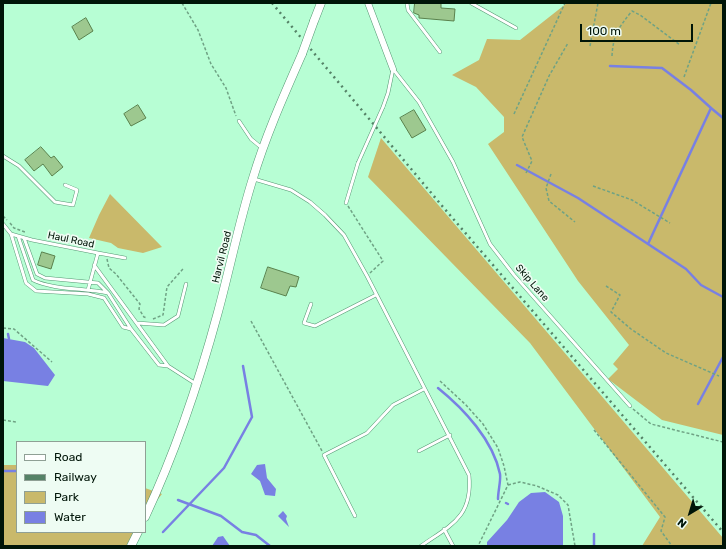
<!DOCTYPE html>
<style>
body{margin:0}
#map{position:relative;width:726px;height:549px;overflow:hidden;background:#b7fed4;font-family:Rubik,sans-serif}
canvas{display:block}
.frame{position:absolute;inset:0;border:4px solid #001508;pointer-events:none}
.legend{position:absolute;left:16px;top:441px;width:130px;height:92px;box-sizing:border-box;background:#eefcf3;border:1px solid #8fa095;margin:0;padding:5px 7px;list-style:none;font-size:12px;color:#001508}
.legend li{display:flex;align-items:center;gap:8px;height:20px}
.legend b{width:20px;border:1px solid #8fa095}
.north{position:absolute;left:670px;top:493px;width:40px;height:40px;-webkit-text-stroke:3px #eefcf3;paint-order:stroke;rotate:218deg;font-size:11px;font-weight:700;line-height:16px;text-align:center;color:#001508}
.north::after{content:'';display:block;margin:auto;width:14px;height:18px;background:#001508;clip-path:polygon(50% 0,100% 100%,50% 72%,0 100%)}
.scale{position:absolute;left:580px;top:24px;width:113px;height:18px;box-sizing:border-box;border:2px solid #001508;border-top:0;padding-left:5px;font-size:12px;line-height:14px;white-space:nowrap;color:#001508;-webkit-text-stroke:3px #eefcf3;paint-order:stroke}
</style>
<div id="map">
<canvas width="726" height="549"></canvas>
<div class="frame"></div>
<ul class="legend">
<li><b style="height:5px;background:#fff"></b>Road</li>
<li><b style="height:5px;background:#558267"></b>Railway</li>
<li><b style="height:11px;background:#c9b96b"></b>Park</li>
<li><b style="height:11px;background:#7880e3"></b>Water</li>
</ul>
<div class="north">N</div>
<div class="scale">100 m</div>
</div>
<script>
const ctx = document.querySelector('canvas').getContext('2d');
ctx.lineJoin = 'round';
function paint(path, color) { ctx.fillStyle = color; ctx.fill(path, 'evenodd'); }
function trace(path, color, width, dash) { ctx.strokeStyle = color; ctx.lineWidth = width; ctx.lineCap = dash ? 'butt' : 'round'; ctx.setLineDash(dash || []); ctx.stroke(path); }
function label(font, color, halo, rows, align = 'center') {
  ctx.font = font + ' Rubik,sans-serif'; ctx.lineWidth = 3.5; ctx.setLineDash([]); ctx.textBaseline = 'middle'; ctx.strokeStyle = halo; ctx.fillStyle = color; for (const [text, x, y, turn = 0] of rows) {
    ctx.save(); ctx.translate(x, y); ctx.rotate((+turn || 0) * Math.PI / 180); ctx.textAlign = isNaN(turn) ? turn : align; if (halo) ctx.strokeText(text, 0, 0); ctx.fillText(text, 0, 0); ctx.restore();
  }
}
const green = new Path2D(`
 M567,3H723V435L662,420L608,379L618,369L613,364L629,345L578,281L488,144L504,132V117L476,87L452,75L479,60L487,39L520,40Z
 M381,138L723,538V546H642L660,517L530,343L368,177Z
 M110,194L162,247L143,253L118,248L111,243L89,238L99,215Z
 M3,465H17V532H135L127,546H3Z
 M145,488L162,494L145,515Z`);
const water = new Path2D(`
 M3,338L25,342L34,348L55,375L48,386L3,381Z
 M265,464L267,478L276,489L275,496L265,495L260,481L251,474L257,465Z
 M545,492L559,502L563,516V546H487V542L507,520L519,502L531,493Z
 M283,511L287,516L286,519L289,527L278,516Z
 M223,536L230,546H212L218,537Z`);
const stream = new Path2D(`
 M610,66L662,68L691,90L711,108
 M723,118L711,108L648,244L686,269L701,285L723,297
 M517,165L578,198L648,244
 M8,334L9,339
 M438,388C464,409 493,440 500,474C501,481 498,491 498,499
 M698,404L723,357
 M3,471H17
 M178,500L221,516L242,532L256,535L270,546
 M506,503L508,504
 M163,532L224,468L252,417L243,366
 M594,546V534`);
const building = new Path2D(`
 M415,3H441V8L455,9L454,21L419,18V15L414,13Z
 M86,18L93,31L79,40L72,27Z
 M138,105L146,118L131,126L124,114Z
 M414,110L426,130L412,138L400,118Z
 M41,147L51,158L54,156L63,167L52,176L43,164L34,171L25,160Z
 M42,252L55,256L51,269L38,265Z
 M268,267L299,277L296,287L290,286L286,296L261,288Z`);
const path = new Path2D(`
 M182,3L198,30L211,64L226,88L236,116
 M590,46L598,3
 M612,56C613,35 619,27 632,11L640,15L680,45
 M684,77L711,3
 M514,114L565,3
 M526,173L532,161L522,137L549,76L568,43
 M551,174L546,188L549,201L575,222
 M593,186L632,200L670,223
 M348,206L383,261L370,273
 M3,216L7,220
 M10,223L14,228L25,232
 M107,259L109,268L116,274L140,304L139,309L144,317L147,318
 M606,286L620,295L611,312L631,329L666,353L719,376
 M153,319L163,315L167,287L183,269
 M251,321L322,451
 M3,328L14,329L52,362
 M440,381L466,405L483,424L498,448L504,466L508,485L478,546
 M633,409L651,424L723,442
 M3,420L16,422
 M594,430L665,517L661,531L672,546
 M508,485L520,482L537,486L558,495L568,505L575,546`);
const service = new Path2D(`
 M407,3L408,10L440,52
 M471,3L516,28
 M393,69L419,102L453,162L490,244L514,275L630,406
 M383,107L388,93L393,69
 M239,121L251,139L262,148
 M3,156L19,166L55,202L73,205L77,190L65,185
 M254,179L291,190L310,202L325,215L344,235L367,276L469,475C473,517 451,525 421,546
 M346,203L358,163
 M3,224L11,234L32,240L98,253L88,290
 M11,234L26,283L36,291L88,294L104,298L123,327L131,329L159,365L168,366L196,384
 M18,236L33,280C53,290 84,288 108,293L131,329
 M24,238L37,274L45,278L98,283L108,293
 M98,253L125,258
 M94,265L168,366
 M311,304L304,323L315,326L376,295
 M137,323L164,325L178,316L186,284
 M419,451L450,435
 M355,516L324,455L367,433L393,405L424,389
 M444,529L453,546`);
const minor = new Path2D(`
 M368,3L393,69`);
const tertiary = new Path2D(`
 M314,21L321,3
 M145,517C176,451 199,382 218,312C230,268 239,222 253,178C266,135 284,95 302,54
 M131,546L138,532`);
const rail = new Path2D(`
 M272,3L443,207L723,532`);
const serviceBridge = new Path2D(`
 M358,163L383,107`);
const tertiaryBridge = new Path2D(`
 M302,54L314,21`);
const streetNames = [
 ["Haul Road",71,240,12],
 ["Harvil Road",222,257,-76],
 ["Skip Lane",532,283,49]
];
paint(green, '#c9b96b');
paint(water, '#7880e3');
trace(stream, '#7880e3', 2.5);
paint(building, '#9dc88f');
trace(building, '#5a814c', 1);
trace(service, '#559873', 4);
trace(minor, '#559873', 7);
trace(tertiary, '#559873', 9);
trace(path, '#6fa284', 1.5, [3, 2]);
trace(service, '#fff', 3);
trace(minor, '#fff', 6);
trace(tertiary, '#fff', 8);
trace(rail, '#558267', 2.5, [2, 4]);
trace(serviceBridge, '#559873', 4, []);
trace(tertiaryBridge, '#559873', 9, []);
trace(serviceBridge, '#fff', 3);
trace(tertiaryBridge, '#fff', 8);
label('10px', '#001508', '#eefcf3', streetNames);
</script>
